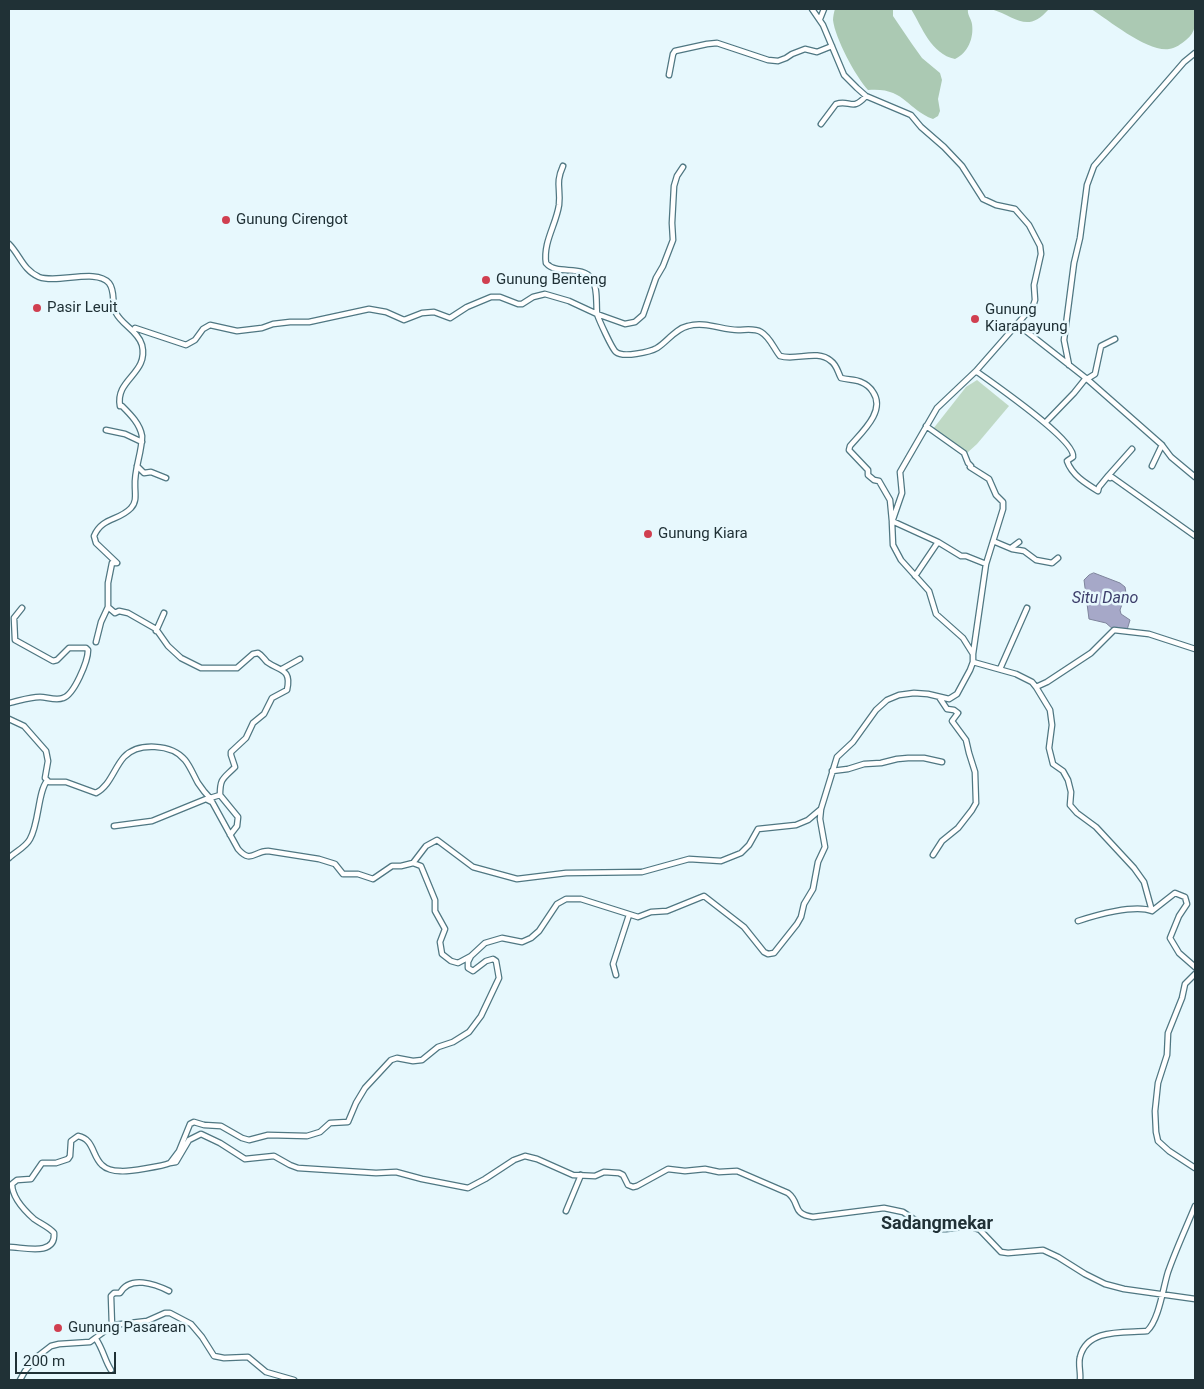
<!DOCTYPE html>
<style>
body{margin:0}
#map{position:relative;width:1204px;height:1389px;overflow:hidden;background:#e7f8fd;font-family:Roboto,sans-serif}
canvas{display:block}
.frame{position:absolute;inset:0;border:10px solid #203136;pointer-events:none}
.scale{position:absolute;left:15px;top:1352px;width:101px;height:22px;box-sizing:border-box;border:2px solid #203136;border-top:0;padding-left:6px;font-size:15px;line-height:18px;white-space:nowrap;color:#203136;-webkit-text-stroke:4px #e7f8fd;paint-order:stroke}
</style>
<div id="map">
<canvas width="1204" height="1389"></canvas>
<div class="frame"></div>
<div class="scale">200 m</div>
</div>
<script>
const ctx = document.querySelector('canvas').getContext('2d');
ctx.lineJoin = 'round';
function paint(path, color) { ctx.fillStyle = color; ctx.fill(path, 'evenodd'); }
function trace(path, color, width, dash) { ctx.strokeStyle = color; ctx.lineWidth = width; ctx.lineCap = dash ? 'butt' : 'round'; ctx.setLineDash(dash || []); ctx.stroke(path); }
function label(font, color, halo, rows, align = 'center') {
  ctx.font = font + ' Roboto,sans-serif'; ctx.lineWidth = 5; ctx.setLineDash([]); ctx.textBaseline = 'middle'; ctx.strokeStyle = halo; ctx.fillStyle = color; for (const [text, x, y, turn = 0] of rows) {
    ctx.save(); ctx.translate(x, y); ctx.rotate((+turn || 0) * Math.PI / 180); ctx.textAlign = isNaN(turn) ? turn : align; if (halo) ctx.strokeText(text, 0, 0); ctx.fillText(text, 0, 0); ctx.restore();
  }
}
const green = new Path2D(`
 M977,380L1009,406L977,444L967,453L933,429L966,387Z`);
const forest = new Path2D(`
 M835,9H893V16L912,44L922,58L940,73L942,80L938,99L940,111L938,116L933,119C906,109 905,87 868,90C856,77 835,38 833,20C833,17 834,12 835,9Z
 M911,9H968C967,15 971,18 972,24C974,38 968,53 955,59C931,54 922,27 911,9Z
 M991,9H1049C1027,34 1017,17 991,9Z
 M1091,9H1194C1197,20 1196,33 1186,40C1181,44 1176,48 1169,49C1147,52 1110,21 1091,9Z`);
const water = new Path2D(`
 M1094,573L1120,583L1125,587L1126,593L1120,610L1121,614L1130,620L1127,630H1114L1106,623L1089,619L1084,580L1089,575Z`);
const minor = new Path2D(`
 M820,19L824,9
 M669,75L673,54L675,51L707,44L717,43L768,60L778,61L786,58L792,54L805,49L817,52L832,46
 M821,124L836,104C850,99 852,112 866,96
 M563,166C555,184 561,188 559,205C556,225 543,242 546,263C557,276 582,264 592,279C598,288 596,304 597,314L625,324L635,322L643,315L656,278L663,266L673,240L672,223L674,186L677,176L683,167
 M9,244C20,255 23,270 39,277C58,284 96,268 109,283C116,292 111,304 116,313C122,325 138,331 142,345C149,374 115,379 120,406H122C131,415 140,424 142,436C142,453 134,469 135,486C135,494 137,502 131,508C119,521 102,517 94,536L96,543L117,563H112L108,583V607L115,613L119,611L128,613L156,629L168,646L181,658L201,668H237L253,654L258,653C262,655 264,659 267,662C279,671 292,668 287,690L272,698L264,714L253,723L246,738L231,752V755L235,767C223,779 220,778 220,795L210,798L238,849C251,864 254,851 268,851L319,859L335,864L343,874H358L373,879L392,866H401L413,863L426,846L437,840L473,867L517,879L566,873L642,872L689,859L721,861L741,853L749,845L758,829L796,825L808,820L821,809
 M1017,324L1087,379L1162,445L1171,457L1195,477
 M133,331L135,328L186,345L195,340L203,329L210,325L237,331L262,328L273,324L290,322H309L369,309L386,312L404,320L422,313L434,312L450,318L467,307L491,297H500L518,304H522L533,297L545,294L569,301L597,314C599,320 612,349 616,352C623,358 650,352 657,348C668,341 675,329 688,326C705,321 722,330 738,330C746,330 754,328 761,332C770,337 774,349 780,356C796,361 817,349 831,361C837,365 838,373 841,378C848,380 855,379 861,382C866,384 870,387 873,392C886,411 862,432 850,446L849,450L868,470V475L874,480L879,481L890,500L892,521L938,542L961,556H966L986,564
 M1069,365L1064,340L1074,263L1080,238L1087,185L1094,166L1184,62L1195,53
 M976,371C992,383 1076,440 1073,457L1067,461C1072,475 1085,483 1098,491L1099,487L1108,476L1110,478L1112,477L1195,536
 M1087,379L1095,374L1101,346L1115,339
 M1045,423L1074,393L1086,378
 M926,426L964,453L968,463L971,466L970,467L989,479L996,495L1003,502V509L986,564L973,654
 M106,430L125,434L142,442
 M137,466L144,473L151,472L166,478
 M1152,466L1162,445
 M1108,476L1132,449
 M993,541L1012,549L1024,551L1036,560L1052,563L1058,558
 M1011,548L1019,542
 M915,576L938,542
 M156,631L164,613
 M96,642L101,622L108,607
 M973,662L1016,674L1032,682L1036,687L1050,710L1052,725L1049,748L1053,764L1063,771L1068,780L1071,792L1070,805L1077,813L1096,827L1134,868L1144,882L1152,911L1175,893L1185,897L1187,904L1179,916L1170,938L1179,953L1195,967
 M282,669L300,659
 M1000,669L1027,608
 M1036,687L1047,682L1091,653L1114,630L1149,634L1195,649
 M9,703C19,701 29,697 40,697C47,697 56,701 63,698C74,695 88,661 88,650L86,648H69L57,660L53,661L15,640L14,618L22,608
 M9,719L24,726L46,751L48,761L45,778L49,782H66L96,793C110,786 114,768 124,757C138,742 172,744 185,760C190,766 194,776 198,783C202,789 206,794 210,798
 M832,771L848,769L864,764L881,763L897,759L908,758H924L942,762
 M220,795L238,817L237,826L230,835
 M114,826L152,821L206,799L212,802
 M933,855L942,841L958,828L972,810L976,803L975,772L969,753L966,740L952,721L958,713L954,710L947,709L939,697
 M9,858C15,852 26,847 30,839C39,824 38,791 47,781
 M413,863L421,866L435,900V911L445,929L440,942L442,954L451,961L458,963L471,956
 M1078,921C1096,915 1135,904 1152,911
 M1195,974L1185,984L1182,998L1168,1033L1167,1055L1158,1083L1155,1111L1156,1132L1158,1141L1169,1151L1195,1168
 M616,975L613,964L629,915
 M170,1163L176,1162L189,1140L201,1134L220,1143L245,1159L274,1156L290,1165L298,1168L376,1173L396,1172L422,1179L468,1188L485,1179L514,1160L525,1156L537,1159L573,1175L595,1176L604,1172L619,1173L623,1175L628,1185L633,1187L637,1186L668,1169L685,1171L705,1169L719,1172L737,1171L788,1193C801,1203 791,1214 813,1217L884,1208L903,1212L924,1226L934,1229H946L969,1226L980,1230L1001,1252L1008,1253L1043,1250L1058,1257L1085,1274L1105,1284L1124,1289L1195,1299
 M566,1211L581,1175
 M9,1247C23,1247 56,1257 54,1233C49,1227 41,1224 34,1219C25,1211 12,1197 12,1184L17,1180L31,1179L42,1163H56L68,1159L70,1156L71,1141L78,1136C94,1139 92,1156 102,1165C106,1169 114,1171 120,1171C128,1172 163,1166 170,1163L179,1151L190,1124L194,1122L204,1125L221,1126L242,1138L249,1140L268,1135L307,1136L320,1132L330,1123L348,1122L356,1103L365,1088L391,1060L397,1058L413,1061L422,1060L438,1047L453,1042L469,1032L481,1016L499,978L496,961L493,959L486,961L473,971L468,968V962L471,956L485,943L502,938L522,942L531,938L539,931L557,904L566,899H581L638,917L651,912L667,911L704,896L744,927L764,952L768,954L774,953L797,924L801,917L804,904L813,889L818,862L825,847L820,819L821,809L837,757L853,742L876,710L887,700L899,695L914,693L928,694L949,699L957,694L970,670L973,662V654L963,638L936,614L929,591L901,560L893,545L892,522L902,493L900,472L937,408L976,371L1033,306L1035,300L1034,285L1041,254L1040,246L1029,225L1015,209L996,205L983,199L962,166L944,147L921,127L911,115L866,96L857,88L844,75L823,25L812,9
 M112,1326L111,1296L114,1293H120C130,1275 155,1284 169,1291
 M96,1339C103,1349 105,1361 111,1370
 M20,1380L25,1371L38,1356L51,1346L59,1344L90,1342L113,1325L147,1321L165,1313H170L191,1324L202,1337L214,1356L224,1358L248,1357L266,1372L294,1380
 M1080,1380C1081,1373 1078,1364 1080,1357C1087,1328 1124,1333 1147,1331C1159,1320 1163,1288 1168,1272C1176,1249 1186,1228 1195,1206`);
const markers = [
 [226,220,5,"#d03f50"],
 [486,280,5,"#d03f50"],
 [37,308,5,"#d03f50"],
 [975,319,5,"#d03f50"],
 [648,534,5,"#d03f50"],
 [58,1328,5,"#d03f50"]
];
const poiNames = [
 ["Gunung Cirengot",236,220],
 ["Gunung Benteng",496,280],
 ["Pasir Leuit",47,308],
 ["Gunung",985,310],
 ["Kiarapayung",985,327],
 ["Gunung Kiara",658,534],
 ["Gunung Pasarean",68,1328]
];
const waterNames = [
 ["Situ Dano",1105,599]
];
const quarterNames = [
 ["Sadangmekar",937,1224]
];
paint(green, '#bfd9c5');
paint(forest, '#abc9b3');
paint(water, '#a6a8c8');
trace(water, '#7e849c', 1);
trace(minor, '#4f7782', 7);
trace(minor, '#fff', 4.5);
for (const [x, y, r, color] of markers) { const dot = new Path2D(); dot.arc(x, y, r, 0, 2 * Math.PI); ctx.fillStyle = color; ctx.fill(dot); trace(dot, '#e7f8fd', 2); }
label('15px', '#203136', '#e7f8fd', poiNames, 'left');
label('italic 16px', '#3d3e6b', '#e7f8fd', waterNames);
label('bold 18px', '#203136', '#e7f8fd', quarterNames);
</script>
